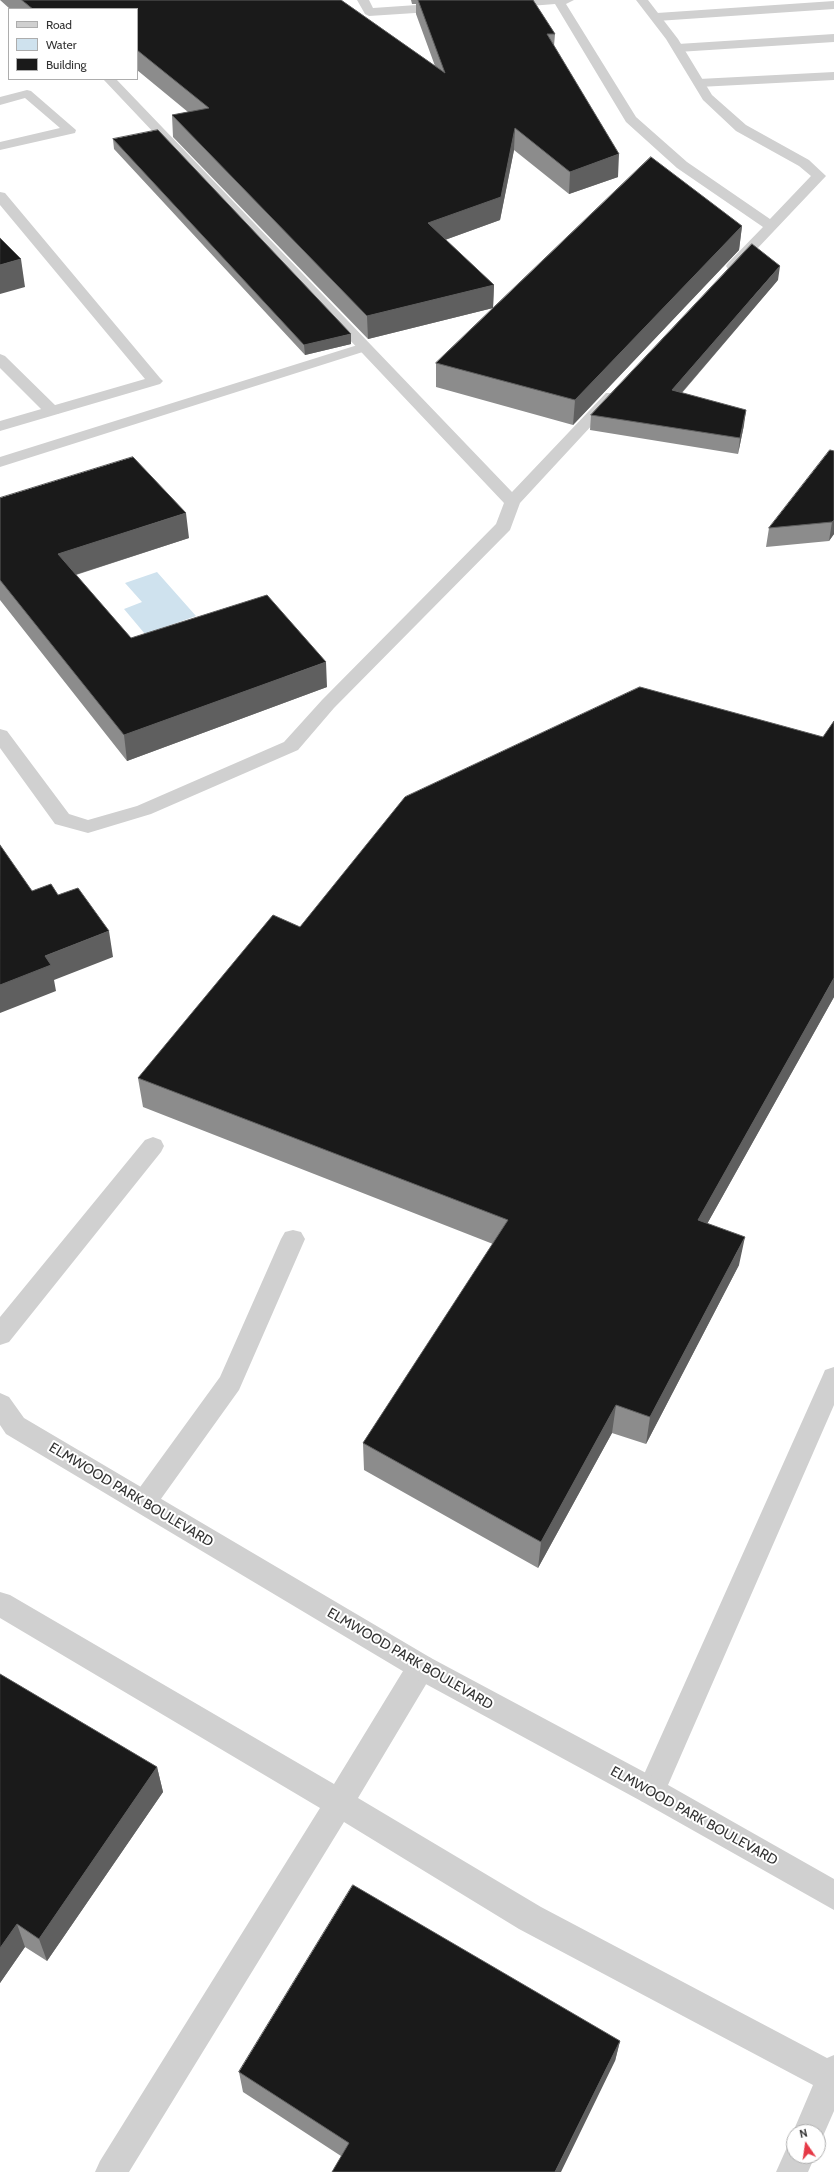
<!DOCTYPE html>
<style>
body{margin:0}
#map{position:relative;width:834px;height:2172px;overflow:hidden;background:#fff;font-family:Cabin,sans-serif}
canvas{display:block}
.legend{position:absolute;left:8px;top:8px;width:130px;height:72px;box-sizing:border-box;background:#fff;border:1px solid #adadad;margin:0;padding:5px 7px;list-style:none;font-size:12px;color:#333}
.legend li{display:flex;align-items:center;gap:8px;height:20px}
.legend b{width:20px;border:1px solid #adadad}
.north{position:absolute;left:786px;top:2124px;width:40px;height:40px;box-sizing:border-box;background:#fff;border:1px solid #adadad;border-radius:50%;rotate:347deg;font-size:11px;font-weight:700;line-height:16px;text-align:center;color:#333}
.north::after{content:'';display:block;margin:auto;width:14px;height:18px;background:#e63946;clip-path:polygon(50% 0,100% 100%,50% 72%,0 100%)}
</style>
<div id="map">
<canvas width="834" height="2172"></canvas>
<ul class="legend">
<li><b style="height:5px;background:#d0d0d0"></b>Road</li>
<li><b style="height:11px;background:#cfe2ee"></b>Water</li>
<li><b style="height:11px;background:#1a1a1a"></b>Building</li>
</ul>
<div class="north">N</div>
</div>
<script>
const ctx = document.querySelector('canvas').getContext('2d');
ctx.lineJoin = 'round';
function paint(path, color) { ctx.fillStyle = color; ctx.fill(path, 'evenodd'); }
function trace(path, color, width, dash) { ctx.strokeStyle = color; ctx.lineWidth = width; ctx.lineCap = dash ? 'butt' : 'round'; ctx.setLineDash(dash || []); ctx.stroke(path); }
function label(font, color, halo, rows, align = 'center') {
  ctx.font = font + ' Cabin,sans-serif'; ctx.lineWidth = 4; ctx.setLineDash([]); ctx.textBaseline = 'middle'; ctx.strokeStyle = halo; ctx.fillStyle = color; for (const [text, x, y, turn = 0] of rows) {
    ctx.save(); ctx.translate(x, y); ctx.rotate((+turn || 0) * Math.PI / 180); ctx.textAlign = isNaN(turn) ? turn : align; if (halo) ctx.strokeText(text, 0, 0); ctx.fillText(text, 0, 0); ctx.restore();
  }
}
const water = new Path2D(`
 M157,572L196,616L145,634L124,609L142,602L125,583Z`);
const service = new Path2D(`
 M834,1V9L657,21L651,17L657,13Z
 M834,34V42L678,52L672,48L678,44Z
 M834,72V80L699,87L693,83L699,79Z
 M27,90L31,91L76,130L75,133L0,150V142L60,128L25,98L0,105V97Z
 M364,343L369,344L371,347L369,350L0,467V457Z
 M0,354L5,356L58,408L60,411L58,414H46L0,368Z
 M153,1137L161,1140L164,1146L161,1152L9,1342L0,1345V1317L145,1140Z
 M293,1230L301,1232L305,1239L239,1390L153,1510L144,1513L135,1510L131,1502L135,1494L220,1377L281,1239L285,1232Z
 M834,1367V1405L661,1801L651,1805L641,1801L637,1791L641,1781L822,1377L825,1370Z
 M0,1592L10,1595L334,1784L411,1658L421,1654L431,1658L435,1667L431,1676L358,1798L541,1907L827,2058L834,2055V2111L820,2143L818,2144V2132H794V2134L793,2132L813,2085L519,1929L344,1822L129,2172H95L100,2161L320,1808L0,1618Z
 M794,2142V2156H815L808,2172H776L788,2145Z`);
const minor = new Path2D(`
 M357,0H369L373,8L446,3L452,7L446,11L369,16L365,14Z
 M513,0H574L566,4L636,117L687,162L770,219L811,176L799,166L736,131L703,100L666,39L636,0H648L678,39L712,95L746,125L809,160L826,176L738,269H728L726,266L728,263L763,227L677,168L626,122L555,4L505,8L499,4L501,2Z
 M103,79H116L512,492L606,393H616L619,396L520,503L510,530L334,708L298,750L151,814L88,833L55,824L0,748V729L7,731L69,814L88,820L137,806L284,742L322,700L496,524L504,503Z
 M0,192L5,193L160,378L163,381L160,384L0,431V421L145,379L0,205Z`);
const tertiary = new Path2D(`
 M0,1393L9,1397L24,1418L431,1658L661,1781L834,1879V1910L641,1801L411,1676L6,1434L0,1425Z`);
const wall = new Path2D(`
 M0,0H341L435,66L416,14V4H412L411,0H533L555,34L554,46L618,177L569,194L514,150L500,220L445,240L494,285L493,308L368,339L173,137L172,115L188,112L137,70V9H10Z
 M113,139L351,344L305,355L114,149Z
 M742,226L739,250L573,425L436,387V363Z
 M778,280L682,393L744,425L738,454L590,430L591,415Z
 M834,451V534L829,541L766,547L769,528Z
 M0,498L189,538L76,575L131,638L327,687L127,761L0,600Z
 M300,927L834,997L707,1224L739,1265L646,1444L612,1433L538,1568L364,1470L363,1443L493,1244L143,1107L138,1078Z
 M0,1674L157,1767L163,1792L47,1961L25,1947L0,1983Z
 M620,2041L615,2061L341,2156L243,2092L239,2072Z`);
const shadedWall = new Path2D(`
 M515,128L514,150L500,220L428,246V223Z
 M619,154L618,177L569,194L570,172Z
 M742,226L739,250L573,425L575,400Z
 M21,259L25,287L0,294V265Z
 M780,266L778,280L671,405L672,390Z
 M494,285L493,308L368,339L367,316Z
 M351,334V344L305,355L304,345Z
 M746,410L744,425L738,454L740,438Z
 M186,513L189,538L62,579L58,554Z
 M834,520V534L829,541L832,522Z
 M326,662L327,687L127,761L124,735Z
 M109,931L113,957L54,980L56,991L0,1013V985L45,956Z
 M834,978V997L693,1249L698,1220Z
 M745,1237L739,1265L646,1444L650,1417Z
 M616,1405L612,1433L538,1568L541,1542Z
 M157,1767L163,1792L47,1961L39,1939Z
 M17,1924L25,1947L0,1983V1948Z
 M620,2041L615,2061L561,2172H555Z`);
const building = new Path2D(`
 M22,0H341L445,73L418,0H533L555,34H547L619,154L570,172L515,128L501,197L428,223L494,285L367,316L172,115L209,108L137,50V9H33Z
 M158,130L351,334L304,345L113,139Z
 M651,157L742,226L575,400L436,363Z
 M0,238L21,259L0,265Z
 M752,244L780,266L672,390L746,410L740,438L591,415Z
 M830,450L834,451V520L832,522L769,528Z
 M133,457L186,513L58,554L131,638L267,595L326,662L124,735L0,580V498Z
 M640,687L823,737L834,721V978L698,1220L745,1237L650,1417L616,1405L541,1542L363,1443L508,1220L138,1078L273,915L300,927L405,797Z
 M0,845L32,891L51,884L58,895L78,888L109,931L45,956L51,965L0,985Z
 M0,1674L157,1767L39,1939L17,1924L0,1948Z
 M353,1885L620,2041L555,2172H332L349,2143L239,2072Z`);
const nearStreetnames = [
 ["ELMWOOD PARK BOULEVARD",131,1495,31],
 ["ELMWOOD PARK BOULEVARD",410,1659,30],
 ["ELMWOOD PARK BOULEVARD",694,1816,29]
];
paint(water, '#cfe2ee');
paint(service, '#d0d0d0');
paint(minor, '#d0d0d0');
paint(tertiary, '#d0d0d0');
paint(wall, '#8c8c8c');
paint(shadedWall, '#5f5f5f');
paint(building, '#1a1a1a');
trace(building, '#5f5f5f', 1);
label('14px', '#333', '#fff', nearStreetnames);
</script>
